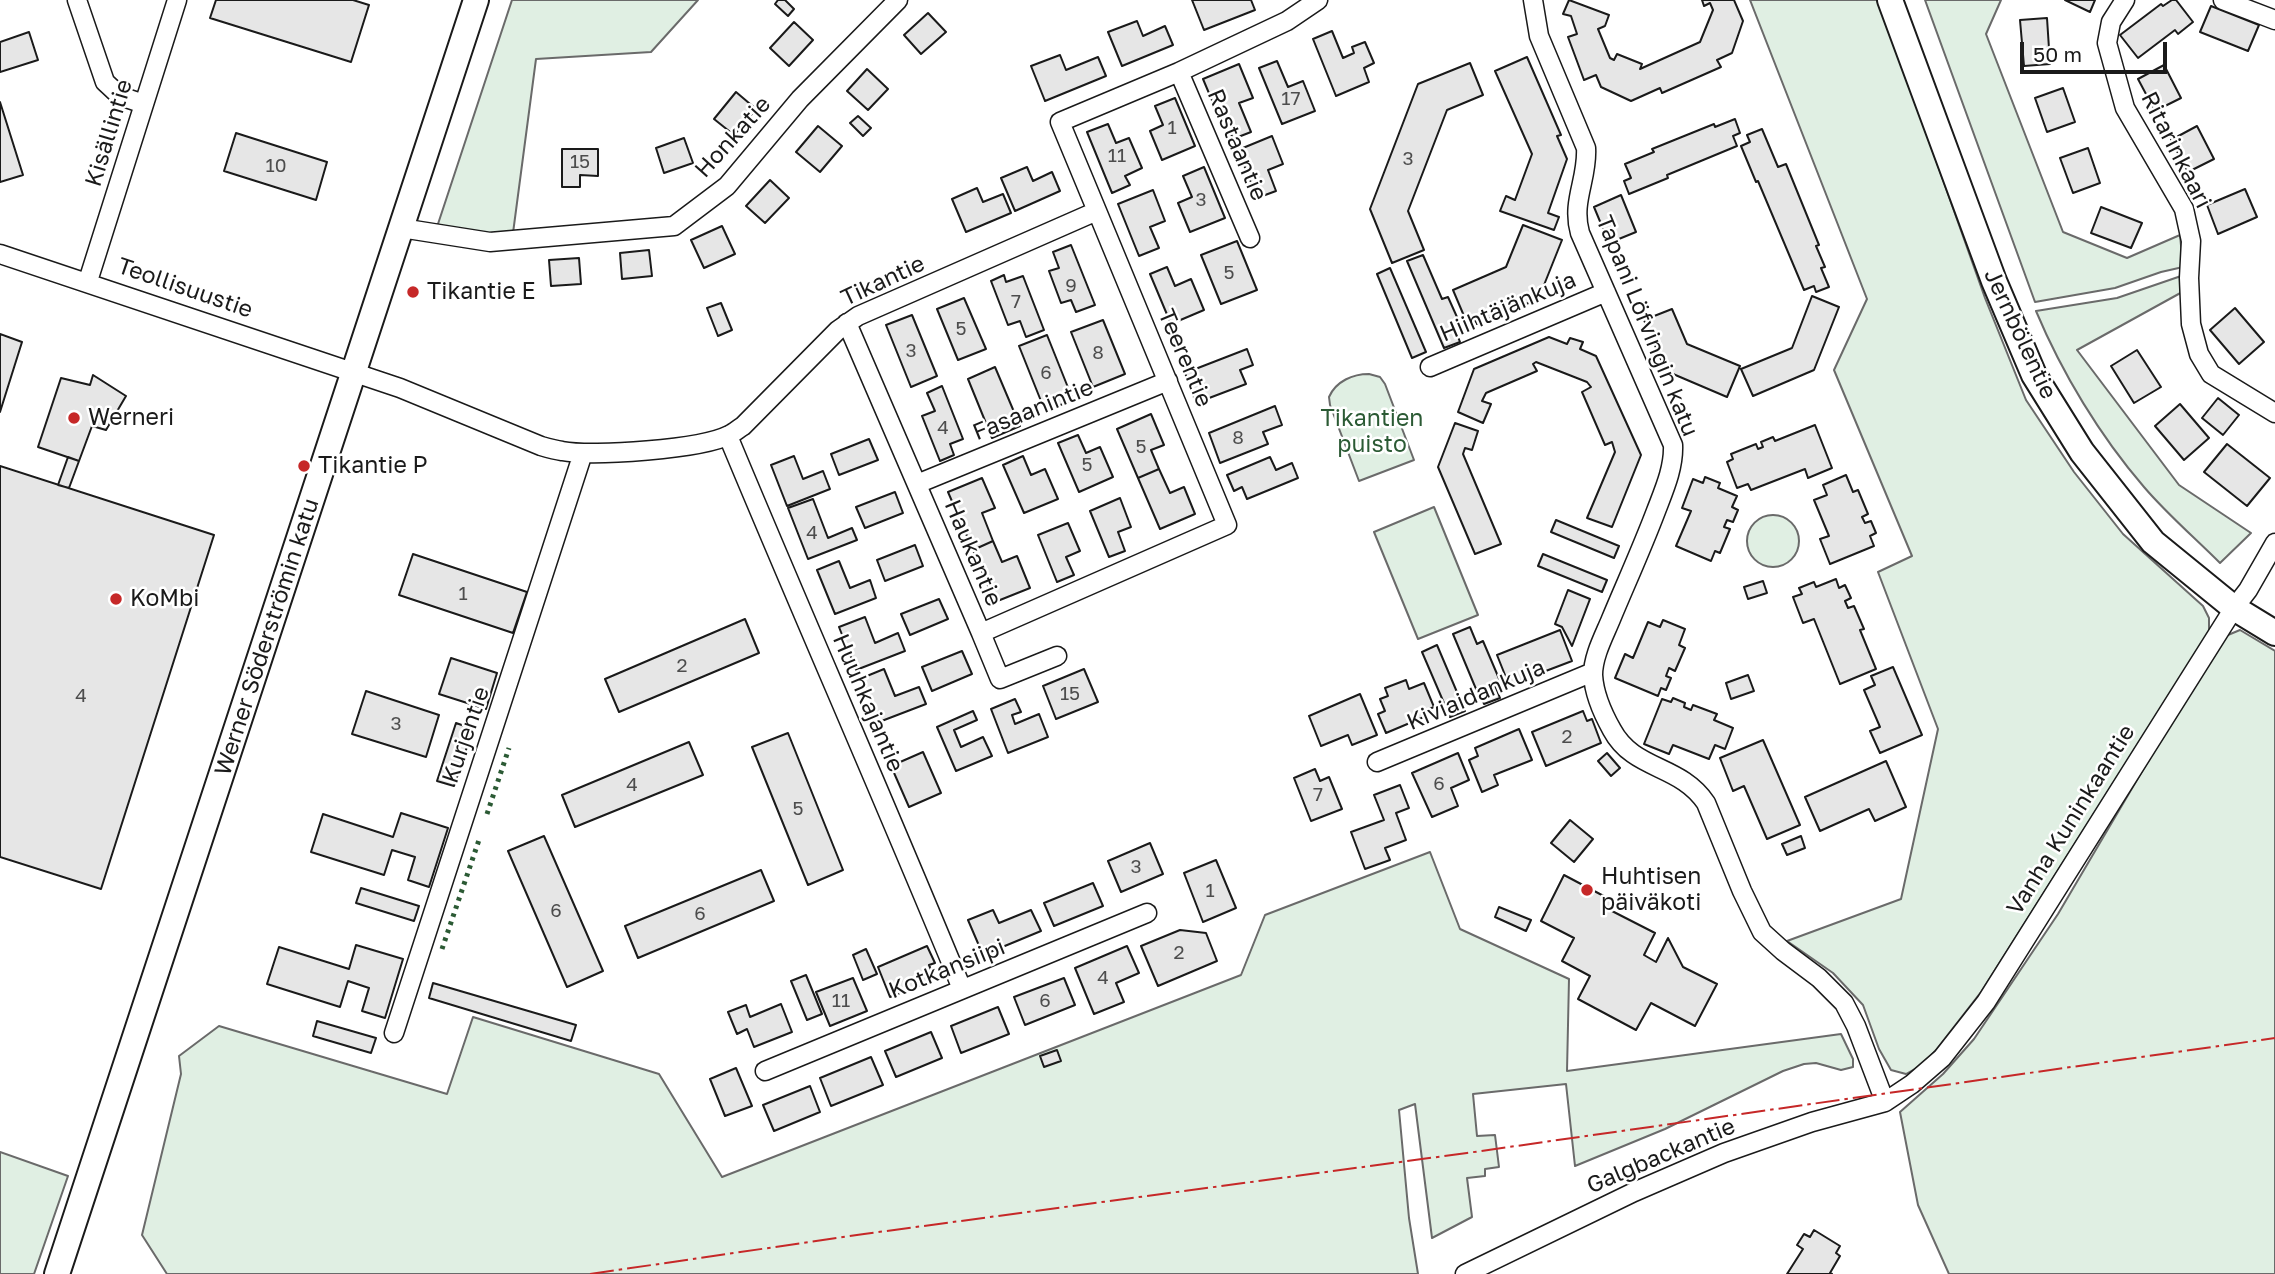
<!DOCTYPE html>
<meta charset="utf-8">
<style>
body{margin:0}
#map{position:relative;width:2275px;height:1274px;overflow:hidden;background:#fff;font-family:"Golos Text",sans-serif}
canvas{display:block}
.scale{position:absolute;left:2020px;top:42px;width:147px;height:32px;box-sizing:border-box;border:4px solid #1a1a1a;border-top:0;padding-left:9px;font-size:21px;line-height:24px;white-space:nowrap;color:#1a1a1a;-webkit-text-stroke:5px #fff;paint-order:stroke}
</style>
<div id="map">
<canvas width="2275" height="1274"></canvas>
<div class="scale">50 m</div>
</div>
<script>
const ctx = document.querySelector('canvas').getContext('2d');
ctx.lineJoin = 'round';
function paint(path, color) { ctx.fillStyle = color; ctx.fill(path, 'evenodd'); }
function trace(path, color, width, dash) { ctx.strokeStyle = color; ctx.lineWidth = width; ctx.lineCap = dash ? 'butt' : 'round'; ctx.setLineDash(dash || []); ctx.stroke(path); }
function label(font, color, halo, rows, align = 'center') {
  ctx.font = font + ' "Golos Text",sans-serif'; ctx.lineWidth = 5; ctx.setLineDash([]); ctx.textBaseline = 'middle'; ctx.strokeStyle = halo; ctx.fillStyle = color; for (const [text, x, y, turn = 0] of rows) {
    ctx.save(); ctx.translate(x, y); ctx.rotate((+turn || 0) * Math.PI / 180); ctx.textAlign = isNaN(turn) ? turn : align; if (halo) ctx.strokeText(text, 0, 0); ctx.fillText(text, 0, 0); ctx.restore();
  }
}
const green = new Path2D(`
 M512,0H698L651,52L536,59L513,233L491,236L436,230Z
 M1750,0H1879L1985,298L2026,400L2074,472L2123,534L2203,606L2209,618V632L1981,992L1936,1050L1922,1065L1906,1074L1891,1070L1879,1049L1863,1005L1833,973L1787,941L1901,899L1938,729L1878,572L1912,556L1834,370L1867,299Z
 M1925,0H2001L1986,34L2063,232L2127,258L2180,235L2183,267L2161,272L2115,288L2035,302Z
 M2184,275V291L2077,350L2179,485L2251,533L2220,563C2195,538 2167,514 2144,487C2100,436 2062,373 2036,311L2117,298Z
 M1369,374L1380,377L1385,384L1414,460L1359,481L1330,405L1329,397C1336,381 1353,374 1369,374Z
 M1434,507L1478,615L1418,639L1374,532Z
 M1747 541a26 26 0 1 1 52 0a26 26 0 1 1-52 0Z
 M2240,630L2275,651V1274H1949L1918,1205L1900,1112L1943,1074L1974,1039L2058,914L2217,644L2228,635Z
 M1430,852L1460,929L1569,979L1567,1071L1841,1034L1853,1059V1067L1841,1070L1816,1063L1804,1064L1783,1071L1665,1129L1575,1166L1566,1084L1473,1094L1477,1136L1495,1135L1499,1167L1485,1169V1176L1467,1178L1472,1217L1432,1238L1415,1104L1399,1110L1409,1218L1418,1274H167L142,1235L181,1074L179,1056L219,1026L447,1094L473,1017L659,1074L722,1177L1241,975L1265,915Z
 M0,1152L68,1176L34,1274H0Z`);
const building = new Path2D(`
 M216,0H353L369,5L351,62L210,18Z
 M778,0H785L794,9L788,16L775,4Z
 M1192,0H1251L1255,10L1204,30Z
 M1569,0L1609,15L1605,26L1598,29L1610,58L1614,60L1617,54L1642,64L1640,69L1700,42L1713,10L1710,3L1704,6L1702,0H1734L1743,21L1732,53L1717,60L1721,67L1662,93L1660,88L1631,101L1601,87L1596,75L1584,80L1568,37L1577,34L1571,16L1563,14Z
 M2065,0H2095L2090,12Z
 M2172,0H2176L2193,22L2178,34L2175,30L2138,58L2120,35L2161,4L2163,6Z
 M2211,6L2259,25L2248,51L2200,32Z
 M928,13L946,32L921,54L904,35Z
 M2047,18L2050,64L2024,66L2020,20Z
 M1137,21L1143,36L1165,26L1173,45L1122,66L1108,32Z
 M794,22L813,40L789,66L770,48Z
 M1332,31L1343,58L1354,53L1352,47L1365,42L1374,63L1364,68L1369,82L1336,96L1313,39Z
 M29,32L38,60L0,72V42Z
 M1060,55L1066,70L1098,57L1106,76L1045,101L1031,66Z
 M1527,57L1561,135L1557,136L1567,159L1548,213L1559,217L1554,230L1500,211L1506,196L1515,200L1532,154L1495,71Z
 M1277,61L1288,87L1303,81L1315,111L1282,124L1259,68Z
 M1470,63L1483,95L1447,110L1408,211L1424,250L1392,263L1370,209L1418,84Z
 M1239,64L1253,98L1239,103L1251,132L1233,139L1223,115L1219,117L1203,79Z
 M2164,65L2181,98L2155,111L2138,79Z
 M867,69L888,89L868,110L847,91Z
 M2063,88L2075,122L2047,132L2035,98Z
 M736,92L756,109L734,135L714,119Z
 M1175,98L1195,146L1162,160L1150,131L1163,125L1155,106Z
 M0,102L23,175L0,182Z
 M858,116L871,128L863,136L850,123Z
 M1735,119L1740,133L1733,136L1737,146L1667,175L1668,178L1629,194L1624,181L1631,178L1625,164L1654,152L1652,149L1714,124L1715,127Z
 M1108,124L1116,143L1129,138L1142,168L1125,176L1130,185L1112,193L1087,132Z
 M818,126L842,146L820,172L796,152Z
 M2197,126L2214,159L2188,172L2171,140Z
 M1762,129L1778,167L1786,164L1819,245L1816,246L1825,267L1821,268L1829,287L1816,292L1814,286L1804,290L1758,181L1756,182L1741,146L1750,142L1747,135Z
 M236,133L327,162L316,200L224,171Z
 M1272,136L1283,164L1268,170L1276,191L1257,198L1238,150Z
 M684,138L693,163L664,173L656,148Z
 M2088,148L2100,183L2073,193L2060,158Z
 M562,149H598V176L580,175V187H562Z
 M1027,167L1033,181L1052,172L1060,191L1015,211L1001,178Z
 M1204,167L1225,218L1190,232L1178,203L1192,197L1183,176Z
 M770,180L789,198L765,223L746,206Z
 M977,188L983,202L1003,194L1011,213L966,232L952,199Z
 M2245,189L2257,217L2218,234L2207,205Z
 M1153,190L1165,221L1150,227L1159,248L1139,256L1118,204Z
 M1621,195L1636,232L1609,243L1594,207Z
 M2101,207L2142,223L2131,248L2091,233Z
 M1523,225L1562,240L1542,290L1533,294L1536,300L1477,324L1475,320L1467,323L1453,290L1506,267Z
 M722,226L735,254L704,268L691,240Z
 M1237,241L1257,290L1221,304L1201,255Z
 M1071,245L1095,305L1076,312L1071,300L1061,303L1049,271L1059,268L1053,252Z
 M649,250L652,276L622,279L620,253Z
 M1423,255L1442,299L1448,297L1461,326L1455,329L1460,342L1444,348L1407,261Z
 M579,258L581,284L551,286L549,260Z
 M1167,267L1175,286L1191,279L1204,310L1171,324L1150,274Z
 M1390,268L1426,352L1412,358L1377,274Z
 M1004,275L1006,282L1023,276L1044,330L1026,337L1020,321L1008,325L991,281Z
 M1812,296L1839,307L1814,370L1753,396L1741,369L1792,348Z
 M964,298L986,349L958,360L937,309Z
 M721,303L732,330L718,336L707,308Z
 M2235,308L2264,342L2239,364L2210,330Z
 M1672,309L1687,344L1740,366L1727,397L1666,371L1644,320Z
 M912,315L937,376L911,387L886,325Z
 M1103,320L1125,374L1093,387L1071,332Z
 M0,334L22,342L0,412Z
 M1047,335L1073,400L1045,411L1019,346Z
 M1549,337L1567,344L1570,338L1583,342L1580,349L1596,356L1641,455L1612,527L1587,518L1615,452L1612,442L1605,445L1582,392L1591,387L1587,382L1536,362L1533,364L1537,371L1486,393L1482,401L1491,404L1483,423L1458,412L1474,369Z
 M1247,349L1253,365L1240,370L1246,384L1196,403L1185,373Z
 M2137,350L2161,387L2134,403L2111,366Z
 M995,367L1020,426L992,438L968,379Z
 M93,375L126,396L106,430L92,426L79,461L38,447L61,378L90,385Z
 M942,386L963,439L950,444L954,455L940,461L922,416L935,411L927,393Z
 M2218,398L2239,415L2223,435L2202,418Z
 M2180,404L2209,438L2184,460L2155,426Z
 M1275,406L1282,425L1263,432L1268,444L1220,463L1209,433Z
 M1151,414L1164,445L1151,450L1159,469L1138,478L1117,429Z
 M1455,423L1478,431L1472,450L1465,448L1463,454L1501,544L1475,554L1438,467Z
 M1815,425L1832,468L1808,478L1805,469L1751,490L1748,484L1737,488L1727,462L1733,459L1731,454L1756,444L1758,449L1763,447L1761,442L1773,437L1775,441Z
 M1078,435L1086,453L1100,447L1113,477L1079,492L1058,443Z
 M869,439L878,460L839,475L831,454Z
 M2227,444L2270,478L2247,506L2204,472Z
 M794,456L803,479L823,471L830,489L787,506L771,465Z
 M1023,456L1031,475L1045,469L1058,499L1024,513L1003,465Z
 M68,457L79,461L69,488L58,485Z
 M1270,457L1276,470L1292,463L1298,478L1247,499L1242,487L1234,491L1227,475Z
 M0,466L214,535L101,889L0,857Z
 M1159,469L1170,493L1184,487L1195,514L1160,529L1138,478Z
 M1846,475L1853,492L1858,490L1868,514L1862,517L1865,523L1871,521L1876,533L1870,536L1874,546L1830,564L1820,539L1829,536L1814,500L1827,495L1823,485Z
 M1705,477L1720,483L1718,488L1737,496L1732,507L1738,510L1733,522L1727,520L1724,527L1730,529L1720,553L1715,551L1711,561L1676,546L1691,511L1682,508L1693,479L1703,483Z
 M982,478L995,508L982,513L993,541L973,550L948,492Z
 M895,492L903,513L865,528L856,507Z
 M1120,498L1131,527L1118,532L1125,551L1109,557L1090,511Z
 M813,499L828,538L852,528L857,540L808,559L788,508Z
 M1556,520L1619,546L1614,558L1551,532Z
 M1068,523L1080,551L1066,557L1074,575L1057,582L1038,535Z
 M993,541L1002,562L1017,556L1030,588L995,602L973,550Z
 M915,545L923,566L885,581L877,560Z
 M413,554L527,592L513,633L399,595Z
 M1543,554L1607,580L1602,592L1538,566Z
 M839,561L850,588L870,580L876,598L835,614L817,570Z
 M1836,579L1839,588L1845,585L1851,598L1845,601L1848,608L1854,606L1864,629L1860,630L1876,669L1840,684L1814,619L1803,623L1793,597L1802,594L1799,588L1814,582L1816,587Z
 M1763,581L1767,593L1748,599L1744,587Z
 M1568,590L1590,599L1572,646L1562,627L1555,624Z
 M939,599L948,619L910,635L901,614Z
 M865,617L875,643L898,633L905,651L856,670L839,627Z
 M745,619L759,653L619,712L605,679Z
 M1663,620L1685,629L1679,645L1685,648L1675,671L1669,668L1666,676L1671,678L1666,690L1661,688L1658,696L1615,678L1625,654L1633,658L1648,622L1660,627Z
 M1470,627L1477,644L1483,641L1500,681L1494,683L1500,698L1484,704L1478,688L1476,689L1453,634Z
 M1560,630L1572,661L1509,685L1497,655Z
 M1437,645L1465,711L1450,717L1422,652Z
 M962,651L972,674L932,691L922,667Z
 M451,658L497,673L486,709L439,694Z
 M1893,667L1922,735L1880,753L1870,731L1880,727L1864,690L1875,685L1871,676Z
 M884,669L895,696L919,687L926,704L879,722L862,678Z
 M1084,669L1098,702L1056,719L1043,686Z
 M1748,675L1754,691L1731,699L1726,683Z
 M1406,680L1409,689L1424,683L1434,707L1422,712L1424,717L1386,733L1378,714L1385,711L1380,699L1388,696L1385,688Z
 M366,691L439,715L426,757L352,734Z
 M1360,694L1377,735L1352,745L1348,735L1321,746L1309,716Z
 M1673,698L1685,703L1684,707L1691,710L1693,705L1717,714L1714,720L1733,728L1725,749L1715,745L1709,759L1673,745L1669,754L1644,744L1662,699L1671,702Z
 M1015,699L1021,712L1012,715L1015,724L1039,714L1048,737L1008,753L991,709Z
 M973,711L977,720L954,730L961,747L983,737L992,756L956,771L937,727Z
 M1583,711L1587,721L1592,719L1601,743L1546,766L1532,732Z
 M456,723L473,729L454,786L437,781Z
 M1519,729L1532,760L1494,775L1498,785L1482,792L1469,760L1478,756L1475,748Z
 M788,733L843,870L808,885L752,747Z
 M1763,740L1800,825L1767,839L1744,786L1733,791L1720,758Z
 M689,742L703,775L575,827L562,795Z
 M923,752L941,793L909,807L891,766Z
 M1458,753L1469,780L1451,788L1458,806L1432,817L1412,773Z
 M1607,753L1620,768L1611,776L1598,761Z
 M1886,761L1906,807L1875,821L1869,809L1820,831L1805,797Z
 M1315,769L1320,781L1329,777L1342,809L1311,821L1294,778Z
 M1400,785L1409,808L1396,813L1406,840L1385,848L1390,860L1365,869L1351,832L1384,820L1374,795Z
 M401,813L448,828L429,887L408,880L415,857L392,850L384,875L311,852L323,814L393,837Z
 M1570,820L1593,839L1574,862L1551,843Z
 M544,836L603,971L567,987L508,851Z
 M1801,836L1805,848L1787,855L1782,844Z
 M1150,843L1163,874L1121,892L1108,861Z
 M1216,860L1236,908L1203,922L1184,873Z
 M761,870L774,901L638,958L625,926Z
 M1564,875L1615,902L1610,910L1655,933L1644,955L1656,962L1668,938L1683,967L1717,984L1695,1026L1651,1003L1636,1030L1578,999L1590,976L1562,961L1574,938L1541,921Z
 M1093,883L1103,906L1054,926L1044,903Z
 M361,888L419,906L414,921L356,903Z
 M1499,907L1531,920L1526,931L1495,917Z
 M993,910L999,923L1031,910L1041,931L983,955L968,920Z
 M1180,930L1206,933L1217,961L1158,986L1141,946Z
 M356,945L403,959L385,1018L362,1011L369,988L348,981L340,1007L267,984L279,947L349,969Z
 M927,946L935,963L929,965L935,979L890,997L878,967Z
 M1127,946L1139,973L1116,983L1124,1002L1094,1014L1075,968Z
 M866,949L877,974L863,980L853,955Z
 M806,975L822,1014L807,1020L791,981Z
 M853,978L867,1011L830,1026L816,992Z
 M1064,978L1075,1005L1025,1025L1014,997Z
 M433,983L576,1025L571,1041L429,998Z
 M781,1004L792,1032L754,1047L747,1029L737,1034L728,1012L746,1005L750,1017Z
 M998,1007L1009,1034L961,1053L951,1026Z
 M317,1021L376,1038L371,1053L313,1036Z
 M931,1032L942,1058L896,1077L885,1051Z
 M1057,1050L1061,1061L1044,1067L1040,1056Z
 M871,1057L883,1085L831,1106L820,1078Z
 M736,1068L752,1106L725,1116L710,1079Z
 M810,1086L820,1112L774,1131L763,1105Z
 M1814,1230L1840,1246L1836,1253L1840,1256L1830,1273L1832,1274H1787L1803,1249L1797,1245L1804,1234L1810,1237Z`);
const street = new Path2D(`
 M77,0L105,82L120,96L144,104
 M1533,0L1539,36L1586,148C1588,179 1571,201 1580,233L1673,445C1674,468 1664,490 1656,511C1642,548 1626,583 1611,619C1604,636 1593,656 1593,675C1594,693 1603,714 1612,730C1634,771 1680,764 1706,803L1742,891L1762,932L1783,951L1819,978L1844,1003L1856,1026L1885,1102
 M2125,0L2111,22L2107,43L2125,108L2184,209L2191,241L2189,278L2191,324L2199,354L2211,374L2275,413
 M2223,0L2275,20
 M1179,72L1250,238
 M401,228L490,242L674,226L727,186L800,99L898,0
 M0,254L400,388L541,446C548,448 555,450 562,451C593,457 702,449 729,435C734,433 738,429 743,426L838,330L858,316L1097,211L1060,122L1179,72L1287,21L1318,0
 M88,281L177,0
 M847,323L981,633L1227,525L1097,211
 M1430,367L1606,292
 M728,436C805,621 886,804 962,989
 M917,484L1168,381
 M981,633L1000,679L1057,656
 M1377,762L1593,672
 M394,1033L583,453
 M765,1071L1147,913
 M1465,1274L1634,1192L1724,1153L1812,1122L1885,1102L1912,1084L1942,1058L1986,1002L2234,608L2248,590L2275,543`);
const secondary = new Path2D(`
 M1890,0L1994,281L2034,375L2082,452L2153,542L2234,608L2275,633
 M57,1274L476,0`);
const hedge = new Path2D(`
 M487,814L509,748
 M442,949L480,837`);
const power = new Path2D(`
 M590,1274L864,1234L1467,1153L2275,1038`);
const markers = [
 [413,292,7,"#c62828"],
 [74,418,7,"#c62828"],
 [304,466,7,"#c62828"],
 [116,599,7,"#c62828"],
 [1587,890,7,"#c62828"]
];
const numberNames = [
 ["17",1291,99],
 ["1",1172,128],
 ["11",1117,156],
 ["3",1408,159],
 ["15",580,162],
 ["10",276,166],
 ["3",1201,200],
 ["5",1229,273],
 ["9",1071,286],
 ["7",1016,302],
 ["5",961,329],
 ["3",911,351],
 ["8",1098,353],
 ["6",1046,373],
 ["4",943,428],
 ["8",1238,438],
 ["5",1141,447],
 ["5",1087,465],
 ["4",812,533],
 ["1",463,594],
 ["2",682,666],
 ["15",1070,694],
 ["4",81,696],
 ["3",396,724],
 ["2",1567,737],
 ["6",1439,784],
 ["4",632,785],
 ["7",1318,795],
 ["5",798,809],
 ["3",1136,867],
 ["1",1210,891],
 ["6",556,911],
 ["6",700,914],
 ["2",1179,953],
 ["4",1103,978],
 ["11",841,1001],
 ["6",1045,1001]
];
const streetNames = [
 ["Kisällintie",109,133,-73],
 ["Honkatie",733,137,-48],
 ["Rastaantie",1237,145,67],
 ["Ritarinkaari",2176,150,63],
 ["Tikantie",883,281,-25],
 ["Teollisuustie",185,288,19],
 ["Hiihtäjänkuja",1508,307,-23],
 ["Tapani Löfvingin katu",1647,326,68],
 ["Jernbölentie",2020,334,65],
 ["Teerentie",1185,358,67],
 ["Fasaanintie",1033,410,-22],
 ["Haukantie",973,553,67],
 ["Werner Söderströmin katu",267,637,-72],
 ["Kiviaidankuja",1476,695,-23],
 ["Huuhkajantie",868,703,67],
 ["Kurjentie",466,735,-71],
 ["Vanha Kuninkaantie",2071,820,-58],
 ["Kotkansiipi",947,969,-22],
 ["Galgbackantie",1661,1156,-23]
];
const poiNames = [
 ["Tikantie E",427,292],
 ["Werneri",88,418],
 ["Tikantie P",318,466],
 ["KoMbi",130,599],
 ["Huhtisen",1601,877],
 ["päiväkoti",1601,903]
];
const parkNames = [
 ["Tikantien",1372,419],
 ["puisto",1372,445]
];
paint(green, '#e0efe3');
trace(green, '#6a6a6a', 2);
paint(building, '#e6e6e6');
trace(building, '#1a1a1a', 2);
trace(street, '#1a1a1a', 21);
trace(secondary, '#1a1a1a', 28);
trace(street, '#fff', 18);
trace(secondary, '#fff', 24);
trace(hedge, '#2b5a34', 5, [3.5, 5]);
trace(power, '#c62828', 2, [24, 5, 3.5, 5]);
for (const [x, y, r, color] of markers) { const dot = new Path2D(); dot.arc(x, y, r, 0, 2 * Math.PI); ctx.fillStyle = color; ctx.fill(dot); trace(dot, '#fff', 2.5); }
label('19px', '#4d4d4d', null, numberNames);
label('23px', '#1a1a1a', '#fff', streetNames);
label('23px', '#1a1a1a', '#fff', poiNames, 'left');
label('23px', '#2b5a34', '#fff', parkNames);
</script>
